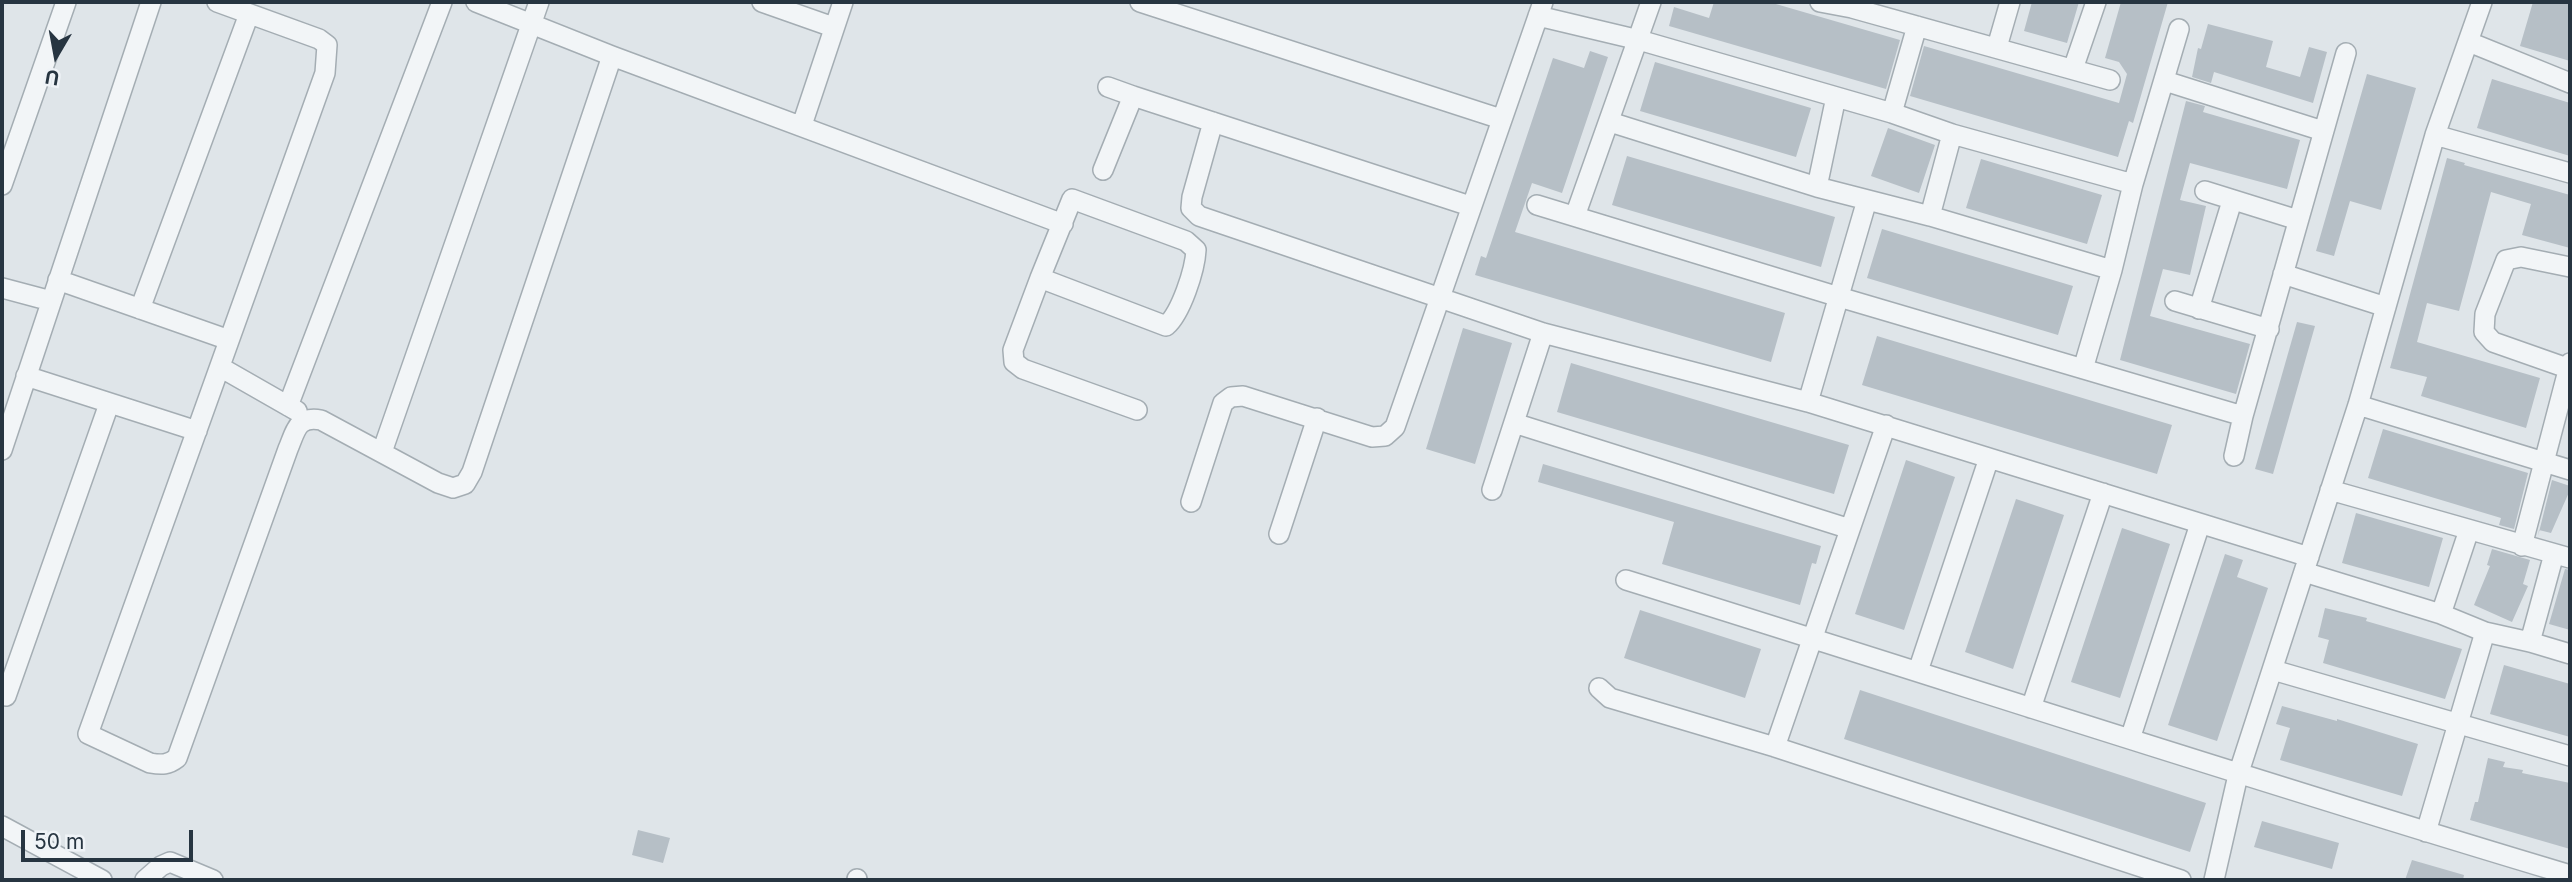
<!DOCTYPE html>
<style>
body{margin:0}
#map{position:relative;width:2572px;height:882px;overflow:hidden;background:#dfe5e9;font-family:Inter,sans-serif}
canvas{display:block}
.frame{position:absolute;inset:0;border:4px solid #273541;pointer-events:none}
.north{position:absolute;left:21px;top:21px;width:70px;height:70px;-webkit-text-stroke:5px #eff3f7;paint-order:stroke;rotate:190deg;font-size:19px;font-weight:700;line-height:28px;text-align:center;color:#273541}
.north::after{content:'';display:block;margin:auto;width:24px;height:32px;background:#273541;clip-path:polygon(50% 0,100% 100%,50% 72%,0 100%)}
.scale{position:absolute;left:21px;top:830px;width:172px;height:32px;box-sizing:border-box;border:4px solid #273541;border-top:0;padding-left:9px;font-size:21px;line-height:24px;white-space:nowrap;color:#273541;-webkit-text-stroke:5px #eff3f7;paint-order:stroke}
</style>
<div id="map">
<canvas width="2572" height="882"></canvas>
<div class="frame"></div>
<div class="north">U</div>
<div class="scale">50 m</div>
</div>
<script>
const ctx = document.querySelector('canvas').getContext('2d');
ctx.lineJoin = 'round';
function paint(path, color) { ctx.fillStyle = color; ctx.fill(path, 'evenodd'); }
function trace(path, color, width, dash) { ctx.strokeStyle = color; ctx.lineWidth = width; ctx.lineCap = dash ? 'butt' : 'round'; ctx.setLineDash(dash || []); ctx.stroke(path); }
const building = new Path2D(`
 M1714,2H1769L1900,40L1886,89L1669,26L1674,7L1709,18Z
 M2032,2H2079L2067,43L2024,31Z
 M2121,2H2168L2133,123L2129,121L2118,157L1910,96L1924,46L2119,103L2127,74L2119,62L2105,58Z
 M2533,2H2570V61L2520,46Z
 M2208,24L2273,41L2266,67L2300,77L2309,47L2327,52L2313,103L2214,72L2211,83L2192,77L2198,48L2201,49Z
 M1590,51L1608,57L1562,193L1532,183L1515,232L1785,313L1771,362L1475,275L1481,256L1486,258L1553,58L1584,68Z
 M1655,62L1811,108L1796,157L1640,111Z
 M2367,74L2416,88L2381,210L2350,201L2334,256L2316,251Z
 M2492,79L2570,103V156L2477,128Z
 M2186,101L2205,106L2203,112L2300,140L2287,189L2190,163L2180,200L2206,206L2190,275L2163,269L2150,316L2250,344L2236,394L2120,360Z
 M1888,128L1935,145L1919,193L1871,176Z
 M1627,156L1835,217L1821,267L1612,205Z
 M2447,158L2465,163L2464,165L2570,195V248L2522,235L2531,204L2491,192L2459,311L2427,303L2417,342L2540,378L2526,428L2421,396L2427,377L2390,368Z
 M1981,159L2102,195L2087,244L1966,208Z
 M1882,229L2073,286L2058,335L1867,278Z
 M2297,322L2315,326L2273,474L2255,469Z
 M1463,328L1512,343L1475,464L1426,449Z
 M1877,336L2172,425L2157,474L1862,385Z
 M1571,363L1849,445L1834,494L1557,412Z
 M2383,429L2528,473L2514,529L2499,525L2501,518L2368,478Z
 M1906,460L1955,477L1904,630L1855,614Z
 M1543,464L1821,546L1816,564L1812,563L1800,605L1662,564L1674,522L1538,482Z
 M2552,480L2570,486V490L2551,533L2539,530L2538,536Z
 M2016,499L2064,515L2013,669L1965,652Z
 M2356,513L2443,538L2429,587L2342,563Z
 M2122,528L2170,544L2120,698L2071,682Z
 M2492,549L2530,560L2523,584L2528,586L2512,622L2474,605L2490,566L2487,565Z
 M2225,554L2243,560L2237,577L2268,588L2217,741L2168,725Z
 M2565,569L2570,570V630L2549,624Z
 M2325,608L2367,618L2366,621L2462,649L2445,699L2323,663L2329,640L2318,637Z
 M1640,610L1761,649L1745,698L1624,658Z
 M2504,665L2570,684V737L2490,714Z
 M1860,690L2206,803L2190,852L1844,739Z
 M2282,706L2337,721V719L2418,744L2402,796L2280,760L2290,728L2276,724Z
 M2488,758L2505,762L2503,767L2523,770L2522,773L2570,783V849L2470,820L2475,802H2478Z
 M2262,821L2339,843L2332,869L2254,847Z
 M638,830L670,838L663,863L632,855Z
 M2412,860L2464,875L2463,880H2405Z`);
const street = new Path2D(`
 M217,2L319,39L327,45L325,73L88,734L150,763C162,765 168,765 177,758L288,449C296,430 297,416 321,420L438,483L453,488L465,484L472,472L612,56
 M476,2L612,56L1063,224
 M762,2L833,27
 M1140,2L1501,119
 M1820,2L1852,8L2110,80
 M1538,16L1639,40L1892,113L1952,134L2133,184L2112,270L2083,369
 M2469,42L2570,83
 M1997,47L2010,2
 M2073,69L2096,2
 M2165,81L2323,131
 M1108,87L1133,96
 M1892,113L1917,26
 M1213,122L1192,197L1191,208L1199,216L1543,333L1808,402L2309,557
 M1610,122L1817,187L1930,216L2112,270
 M802,125L843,2
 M2435,135L2570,173
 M1103,170L1133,96L1470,206
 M2133,184L2179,29
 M2,185L66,2
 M1817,187L1836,97
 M2205,191L2298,220
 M1072,199L1186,241L1196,250C1195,270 1181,313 1166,326L1040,278Z
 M1537,205L1839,297L2243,416
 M1575,216L1651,2
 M1930,216L1952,134
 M2570,267L2521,257L2506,260L2485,314L2484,332L2493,342L2570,369
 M2283,274L2386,307
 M1040,278L1013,350L1014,362L1023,369L1137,410
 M58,280L229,340
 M2,288L51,301
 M2175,301L2269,329
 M140,309L249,14
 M2199,309L2232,201
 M220,367L297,411
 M26,376L197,431
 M1808,402L1867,200
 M2358,405L2570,470
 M288,406L442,2
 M1514,423L1850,529
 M2,450L151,2
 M382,452L539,2
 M2234,456L2243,416L2346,53
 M1492,490L1543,333
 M2330,490L2570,558
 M1191,502L1223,403L1231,397L1243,396L1372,437L1385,436L1395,427L1543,2
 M1279,534L1317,418
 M2522,546L2570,363
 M2304,572L2441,614L2485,632L2530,642L2570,654
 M1626,580C1941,678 2254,781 2570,875
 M2441,614L2469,530
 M2530,642L2554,554
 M2273,670L2570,756
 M1918,671L1989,458
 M1599,688L1610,698L1775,747L2181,880
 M2,694L6,696L109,404
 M2031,708L2103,493
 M2130,739L2200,524
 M1775,747L1886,425
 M2,826L102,880
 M2426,832L2485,632
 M145,880L161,866L170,862L213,880
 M857,880V879
 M2214,880L2238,775L2358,405L2435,135L2482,2`);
paint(building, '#b6bfc6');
trace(street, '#a4adb3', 22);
trace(street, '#f2f5f7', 19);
</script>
